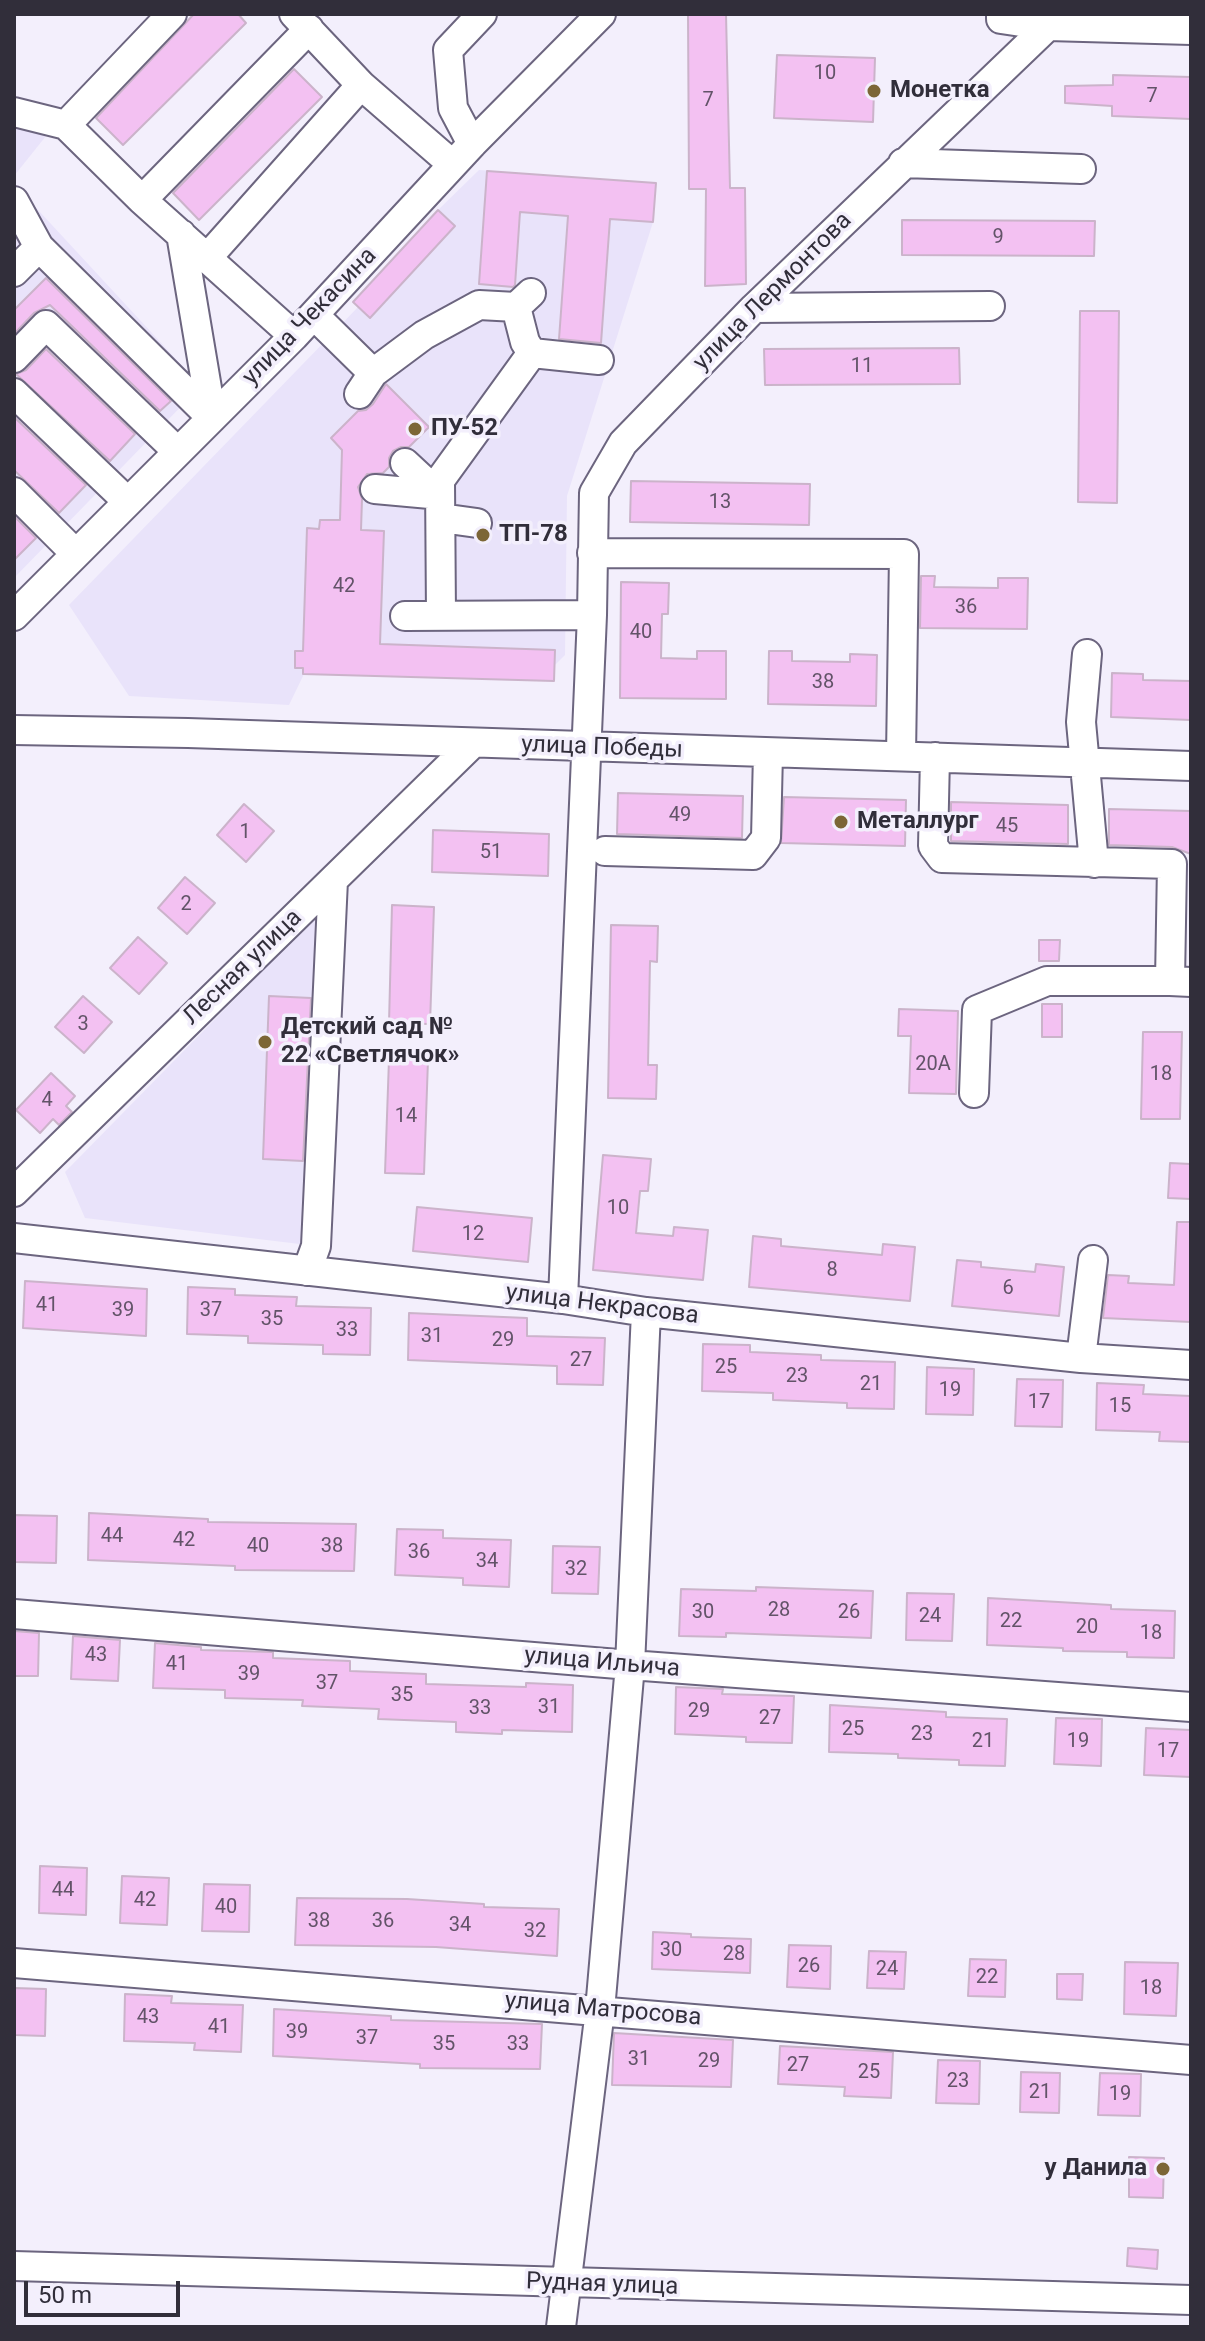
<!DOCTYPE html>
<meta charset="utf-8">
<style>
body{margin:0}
#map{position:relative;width:1205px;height:2341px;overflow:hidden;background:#f3effc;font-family:Roboto,sans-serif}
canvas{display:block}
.frame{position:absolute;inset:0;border:16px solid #312e3a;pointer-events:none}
.scale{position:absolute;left:24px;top:2281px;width:156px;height:36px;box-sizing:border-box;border:4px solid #312e3a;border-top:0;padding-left:10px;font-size:24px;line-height:28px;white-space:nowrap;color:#312e3a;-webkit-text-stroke:6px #f3effc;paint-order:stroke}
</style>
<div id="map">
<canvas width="1205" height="2341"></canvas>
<div class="frame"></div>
<div class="scale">50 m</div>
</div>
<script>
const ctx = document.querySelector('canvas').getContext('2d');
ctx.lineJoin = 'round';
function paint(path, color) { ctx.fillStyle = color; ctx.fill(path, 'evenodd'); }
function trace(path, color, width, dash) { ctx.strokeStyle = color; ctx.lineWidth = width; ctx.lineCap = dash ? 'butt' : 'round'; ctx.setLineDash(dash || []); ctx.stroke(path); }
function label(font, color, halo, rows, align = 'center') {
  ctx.font = font + ' Roboto,sans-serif'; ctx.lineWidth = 7; ctx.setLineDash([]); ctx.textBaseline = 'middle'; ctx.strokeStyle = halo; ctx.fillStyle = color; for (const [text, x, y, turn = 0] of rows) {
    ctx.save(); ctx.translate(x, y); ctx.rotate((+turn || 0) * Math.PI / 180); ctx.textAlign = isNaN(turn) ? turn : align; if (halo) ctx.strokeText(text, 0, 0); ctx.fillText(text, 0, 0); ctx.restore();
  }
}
const built = new Path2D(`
 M14,109L50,131L14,176Z
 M479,170L656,183L653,222L567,496L565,655L555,665L554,681L304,674L289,705L129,696L69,605L332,334L358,307L353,302L438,210Z
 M14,184L201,386L14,578Z
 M321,911L316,1246L85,1218L65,1172Z`);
const building = new Path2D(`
 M194,14H238L246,23L123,145L96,118Z
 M688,14H726L730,188H745L746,284L705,286L706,189H689Z
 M777,55L875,58L873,122L774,118Z
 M294,69L322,97L199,220L173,193Z
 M1113,75L1191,77V119L1112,116V106L1065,103V86L1113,85Z
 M487,171L656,183L653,222L610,219L601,343L559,339L568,216L520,212L515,285L513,287L479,284Z
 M438,210L455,226L370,318L353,302Z
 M902,220L1095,221L1094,256L902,255Z
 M46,278L171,401L160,411L50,305L34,313L14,334V310Z
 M1080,311H1119L1117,503L1078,502Z
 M959,348L960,384L765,385L764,349Z
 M46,349L135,434L110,461L16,374L26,370Z
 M386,384L429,427L409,447H401L393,451L389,458V467L383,473L367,474L358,487L362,499L361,530L384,531L380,644L555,650L554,681L303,674V668H295V651H303L307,528L319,529L320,520H340L342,450L331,438L358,411L366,410L373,404Z
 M14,417L86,485L59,513L14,470Z
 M631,481L810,484L809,525L630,522Z
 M14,516L36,538L14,560Z
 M921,576H935L934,587L998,588V578H1028L1027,629L920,628Z
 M621,582L669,583L668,614H662L661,658L697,659V651H726V699L620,698Z
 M769,651H792V661L850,662V654L877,655L876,706L768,704Z
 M1112,673L1143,674V680L1191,681V720L1111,717Z
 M618,793L743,796L742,838L617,834Z
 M784,797L906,800L905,846L781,843Z
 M951,802L1068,805V844L951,841Z
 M244,804L274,831L246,862L217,835Z
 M1109,809L1191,811V854L1172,847L1109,845Z
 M433,830L549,834L548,876L432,872Z
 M185,877L215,903L187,934L158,908Z
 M392,905L434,907L430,1024L389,1023Z
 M611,925L658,926L657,962L650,961L648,1065H657L656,1099L608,1098Z
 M138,937L167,963L139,994L110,968Z
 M1039,940H1060L1059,961H1039Z
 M83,996L112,1022L84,1053L55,1027Z
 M269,996L311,998L303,1161L263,1159Z
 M1042,1004H1062V1037H1042Z
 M899,1009L958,1011L956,1094L909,1093L911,1036H898Z
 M1143,1032H1182L1180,1119H1141Z
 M389,1059L428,1060L424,1174L385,1173Z
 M51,1073L75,1096L66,1106L72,1112L59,1125L53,1119L40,1133L16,1110Z
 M603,1155L651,1159L648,1191H640L636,1233L673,1236L674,1227L708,1230L703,1280L593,1270Z
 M1170,1163L1191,1164V1199L1168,1198Z
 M417,1207L532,1218L528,1262L413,1251Z
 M1177,1222H1191V1322L1103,1318L1108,1275L1129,1276L1128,1283L1174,1285Z
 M753,1236L781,1239V1246L882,1255L883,1244L915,1247L910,1301L749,1287Z
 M957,1260L981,1262V1267L1035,1272L1036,1264L1064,1267L1059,1316L952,1306Z
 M25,1281L147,1289L146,1336L23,1328Z
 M188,1287L235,1289V1295L297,1297L296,1306L371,1308L370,1355L323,1354V1345L248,1343V1336L187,1334Z
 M409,1313L527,1318V1336L605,1338L603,1385L557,1384V1366L408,1360Z
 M703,1344L750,1345V1352L821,1355V1360L895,1362L894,1409L847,1408V1403L773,1400V1393L702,1391Z
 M927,1367L974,1369L973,1415L926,1414Z
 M1017,1379L1063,1380L1062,1427L1015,1426Z
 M1097,1383L1144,1385L1143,1394L1191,1396V1442L1159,1441L1160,1432L1096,1430Z
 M89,1513L208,1519V1522L356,1524L354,1571L235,1570V1566L88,1560Z
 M14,1515L57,1516L56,1563L14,1562Z
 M397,1529L443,1530V1538L511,1540L509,1587L463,1585V1578L395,1575Z
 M553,1546L600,1547L598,1594L552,1593Z
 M756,1587L873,1591L871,1638L726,1633V1637L679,1636L681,1589L756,1591Z
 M907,1593L954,1594L952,1641L906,1640Z
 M988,1598L1111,1605V1609L1175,1611L1174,1658L1127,1657V1652L1063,1651V1648L987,1645Z
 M14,1631L39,1633L38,1676H14Z
 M73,1636L120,1640L118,1681L71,1679Z
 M155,1643L201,1647V1650L273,1652V1658L350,1661V1671L426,1674V1684L526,1687V1683L573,1685L572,1732L502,1730V1734L456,1732V1722L378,1719L379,1709L302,1706L303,1700L225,1698V1690L153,1688Z
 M676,1687L723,1689L722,1694L794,1696L792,1743L746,1742V1737L675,1734Z
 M830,1705L946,1712V1717L1007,1719L1005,1766L959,1765V1760L898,1758V1754L829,1752Z
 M1056,1718L1102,1719L1101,1766L1054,1764Z
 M1146,1728L1191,1730V1777L1144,1775Z
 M40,1866L87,1868L86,1915L39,1913Z
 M122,1876L169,1878L167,1925L120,1923Z
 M204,1884L250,1885L249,1932L202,1931Z
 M297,1898L407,1899L484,1904V1907L559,1909L557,1956L436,1947L295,1945Z
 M653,1932L691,1934V1937L751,1939L750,1973L652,1969Z
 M789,1945L831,1946L830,1989L787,1987Z
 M869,1951L906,1952L904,1989L867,1988Z
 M970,1959L1006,1960L1005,1997L968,1996Z
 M1125,1962L1178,1963L1176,2016L1124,2014Z
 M1057,1974H1083L1082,2000L1057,1999Z
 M14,1988L46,1989L45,2036L14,2035Z
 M125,1994L172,1996L171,2003L243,2005L241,2052L194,2050L195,2043L124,2041Z
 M274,2009L391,2016V2020L542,2024L540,2069L420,2068V2064L273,2056Z
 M614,2033L733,2040L731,2087L612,2085Z
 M780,2046L893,2052L891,2098L844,2096L845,2087L778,2084Z
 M938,2060L980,2061L979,2104L936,2103Z
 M1021,2072L1060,2073L1059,2113L1020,2112Z
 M1100,2073L1141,2074L1140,2116L1098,2115Z
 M1129,2157L1164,2158L1163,2198L1129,2197Z
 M1128,2248L1158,2250L1157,2269L1127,2266Z`);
const minor = new Path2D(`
 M294,14L361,85L452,164
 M1001,14V19L1048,26
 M14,112L66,125L142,200L294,336
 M66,125L172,14
 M472,144L453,108L448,50L482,14
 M903,163L1081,169
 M142,200L309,29
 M14,201L39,247
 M181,234L212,418
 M207,258L361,85
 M14,272L39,247L212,418
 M531,293L516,307L525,342L532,353
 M754,308L990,306
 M314,315L373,373
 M14,358L46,325L178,452
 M14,393L128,502
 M359,394L373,373L424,335L479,305L516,307
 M405,463L433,489L440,500
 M440,481L441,616
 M375,489L430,494L532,353L599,360
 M14,492L76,554
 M441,518L477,523
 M592,553L904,554L901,756
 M14,616L294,336L472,144L601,14
 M405,616L592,615
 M1087,654L1081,722L1094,863
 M14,730L188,733L1191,766
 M935,757L933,846L942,858L1172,864L1170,981L1191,982
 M605,851L753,855L766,838L768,753
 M974,1093L977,1010L1047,981H1170
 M14,1192L472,744
 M14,1238L563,1299L646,1312L1081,1358L1191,1365
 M307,1271L316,1246L333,880
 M563,1299L592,615L594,493L623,443L754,308L1048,26L1191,30
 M1081,1358L1093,1260
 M14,1614L630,1665L1191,1707
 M14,1963L1191,2060
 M14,2266L1191,2300
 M561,2327L600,2010L630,1665L646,1312`);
const markers = [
 [874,91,8,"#7c6636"],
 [415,429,8,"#7c6636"],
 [483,535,8,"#7c6636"],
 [841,822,8,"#7c6636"],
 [265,1042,8,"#7c6636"],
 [1163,2169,8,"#7c6636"]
];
const numberNames = [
 ["10",825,74],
 ["7",1152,97],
 ["7",708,101],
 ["9",998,238],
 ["11",862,367],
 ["13",720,503],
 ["42",344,587],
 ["36",966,608],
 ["40",641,633],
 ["38",823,683],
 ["49",680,816],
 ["45",1007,827],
 ["1",245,833],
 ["51",491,853],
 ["2",186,905],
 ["3",83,1025],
 ["20А",933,1065],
 ["18",1161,1075],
 ["4",47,1101],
 ["14",406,1117],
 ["10",618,1209],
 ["12",473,1235],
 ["8",832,1271],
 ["6",1008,1289],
 ["41",47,1306],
 ["39",123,1311],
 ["37",211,1311],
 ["35",272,1320],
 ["33",347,1331],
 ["31",432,1337],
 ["29",503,1341],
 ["27",581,1361],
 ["25",726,1368],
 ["23",797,1377],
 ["21",871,1385],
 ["19",950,1391],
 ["17",1039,1403],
 ["15",1120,1407],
 ["44",112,1537],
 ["42",184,1541],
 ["40",258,1547],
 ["38",332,1547],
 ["36",419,1553],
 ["34",487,1562],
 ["32",576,1570],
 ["28",779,1611],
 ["30",703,1613],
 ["26",849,1613],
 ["24",930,1617],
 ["22",1011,1622],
 ["20",1087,1628],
 ["18",1151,1634],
 ["43",96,1656],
 ["41",177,1665],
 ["39",249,1675],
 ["37",327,1684],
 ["35",402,1696],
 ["31",549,1708],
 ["33",480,1709],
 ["29",699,1712],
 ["27",770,1719],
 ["25",853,1730],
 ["23",922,1735],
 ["21",983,1742],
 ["19",1078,1742],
 ["17",1168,1752],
 ["44",63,1891],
 ["42",145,1901],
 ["40",226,1908],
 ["38",319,1922],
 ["36",383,1922],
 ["34",460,1926],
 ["32",535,1932],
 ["30",671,1951],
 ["28",734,1955],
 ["26",809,1967],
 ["24",887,1970],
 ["22",987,1978],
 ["18",1151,1989],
 ["43",148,2018],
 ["41",219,2028],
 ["39",297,2033],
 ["37",367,2039],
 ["35",444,2045],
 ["33",518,2045],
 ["31",639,2060],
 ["29",709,2062],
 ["27",798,2066],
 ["25",869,2073],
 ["23",958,2082],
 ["21",1040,2093],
 ["19",1120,2095]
];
const poiNames = [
 ["Монетка",890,91],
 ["ПУ-52",431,429],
 ["ТП-78",499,535],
 ["Металлург",857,822],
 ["Детский сад №",281,1028],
 ["22 «Светлячок»",281,1056],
 ["у Данила",1147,2169,"right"]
];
const streetNames = [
 ["улица Лермонтова",773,292,-45],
 ["улица Чекасина",310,317,-46],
 ["улица Победы",602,748,2],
 ["Лесная улица",243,968,-44],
 ["улица Некрасова",602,1305,7],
 ["улица Ильича",602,1663,5],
 ["улица Матросова",603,2010,5],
 ["Рудная улица",602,2285,2]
];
paint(built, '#e9e3fa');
paint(building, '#f3c1f2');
trace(building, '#cbb3ca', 2);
trace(minor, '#6c657f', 32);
trace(minor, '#fff', 28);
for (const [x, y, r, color] of markers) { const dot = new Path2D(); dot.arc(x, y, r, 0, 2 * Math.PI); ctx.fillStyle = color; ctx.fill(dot); trace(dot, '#f3effc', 3); }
label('20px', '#625368', null, numberNames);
label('bold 24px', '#312e3a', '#f3effc', poiNames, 'left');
label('24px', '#312e3a', '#f3effc', streetNames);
</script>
